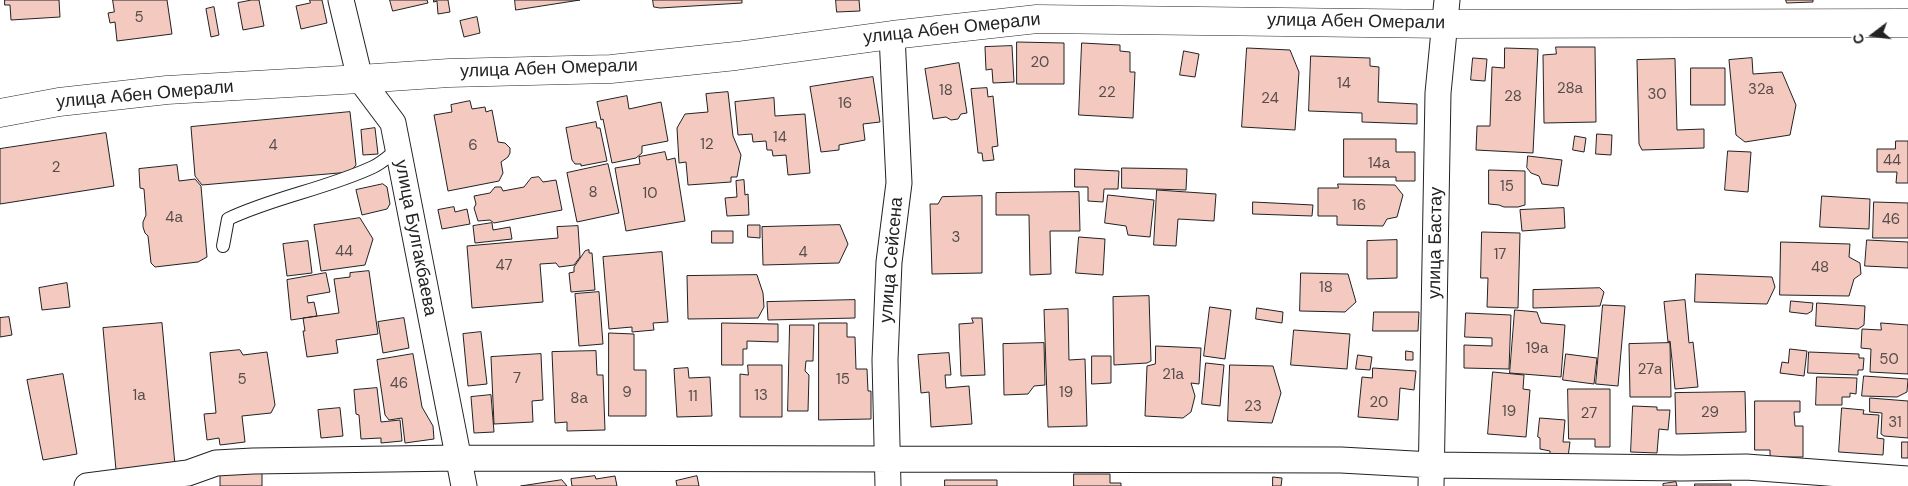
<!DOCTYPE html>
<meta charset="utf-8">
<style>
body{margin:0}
#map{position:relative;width:1908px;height:486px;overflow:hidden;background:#fff;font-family:"DM Sans",sans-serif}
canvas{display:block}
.north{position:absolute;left:1848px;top:10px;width:50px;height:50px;-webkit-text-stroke:4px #fff;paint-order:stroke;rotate:255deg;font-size:14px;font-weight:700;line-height:20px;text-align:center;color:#222}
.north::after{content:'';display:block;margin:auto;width:18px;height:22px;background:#222;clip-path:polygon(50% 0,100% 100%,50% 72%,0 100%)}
</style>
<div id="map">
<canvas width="1908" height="486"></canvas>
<div class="north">С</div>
</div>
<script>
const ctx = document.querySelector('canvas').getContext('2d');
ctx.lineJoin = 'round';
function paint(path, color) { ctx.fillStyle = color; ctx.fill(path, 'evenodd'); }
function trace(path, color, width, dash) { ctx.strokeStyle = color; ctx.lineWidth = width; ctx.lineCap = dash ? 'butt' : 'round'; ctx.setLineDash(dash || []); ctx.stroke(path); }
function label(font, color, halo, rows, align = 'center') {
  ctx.font = font + ' "DM Sans",sans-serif'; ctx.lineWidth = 4; ctx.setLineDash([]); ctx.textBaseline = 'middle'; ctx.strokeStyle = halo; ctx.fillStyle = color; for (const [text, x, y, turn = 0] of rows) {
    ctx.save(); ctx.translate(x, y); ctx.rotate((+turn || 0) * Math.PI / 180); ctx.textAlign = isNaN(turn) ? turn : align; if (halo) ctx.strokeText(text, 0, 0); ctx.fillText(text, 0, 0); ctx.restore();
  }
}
const building = new Path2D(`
 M5,0H59L60,17L11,20L10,5H5Z
 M113,0H167L172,34L117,41L115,22L110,23L108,13L114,12Z
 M252,0H259L264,26L243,30L238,3Z
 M310,0H322L327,23L301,29L296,6L310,3Z
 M390,0H427L428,3L393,11Z
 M434,0H448L450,12L438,14L437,1L434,2Z
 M515,0H580L516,10Z
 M653,0H742V3L660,8L654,7Z
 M836,0H859L860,11L837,12Z
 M1786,0H1813V2L1787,3Z
 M214,7L219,35L211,37L206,9Z
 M477,17L480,33L464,37L460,21Z
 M1017,42L1064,43V84H1017Z
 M1082,43L1120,45V51L1130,52V72H1135L1133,118L1079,115Z
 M1012,46L1014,82L993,83L992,69L986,70L985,47Z
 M1556,47H1595L1596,122L1544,123L1543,55L1556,54Z
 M1247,48L1290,50L1299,72L1295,130L1242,127Z
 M1505,48L1538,49L1533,153L1476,150L1477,126H1490L1492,67L1504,68Z
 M1184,51L1199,54L1195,77L1180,75Z
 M1311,56L1370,58V66L1379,67L1378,102L1417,104V124L1362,122V113L1309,111Z
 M1473,58L1487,59L1485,81L1471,80Z
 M1752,58L1753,74L1782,72L1796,105L1790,135L1745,142L1736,135L1729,60Z
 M1675,59L1677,130L1704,129V148L1642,150L1639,144L1637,60Z
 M959,63L967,113L961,114L958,119L951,120L946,117L933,119L925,69Z
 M1691,68H1725V105H1691Z
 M873,77L880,122L863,124L865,140L839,145V150L821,152L810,87Z
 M987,88L988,97L993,96L998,146L992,147L994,160L983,161L982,153H978L971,89Z
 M728,92L733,136L741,155L737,177H731V182L688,185L686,162L679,163L677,128L685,114L708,112L706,94Z
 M627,96L629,109L661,102L668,141L642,146V153L636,158L612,163L603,119L601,120L597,102Z
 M774,98L775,116L805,114L810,173L788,175L786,155L773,156L772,150H767L766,141L753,142L752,134L738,135L735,102Z
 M470,101L472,109L485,107L486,112L492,110L498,142L505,143L510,148V153L508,157L501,162L503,173L499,181L448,191L434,115L452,112L451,105Z
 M350,112L356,165L350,172L202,185L195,176L191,127Z
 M596,122L597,128H600L607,161L581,166V164H575L572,160L566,128Z
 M375,128L378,154L363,155L361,130Z
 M106,133L114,186L0,204V149Z
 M1597,134L1612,135L1611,155L1596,154Z
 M1575,136L1586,138L1584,152L1573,150Z
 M1344,139H1396V152H1415V181H1396V177H1344Z
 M1896,141H1908V183H1896L1897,172H1877V149H1895Z
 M1728,151L1751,152L1748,192L1725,190Z
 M665,152L667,160L675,158L685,221L626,231L615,168L640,164L639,157Z
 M1528,156L1562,160L1558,186L1542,184L1539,176L1531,173L1527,168Z
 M608,164L619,213L577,222L567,173Z
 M177,165L179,181L195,179L201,186L207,257L198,262L155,267L151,263L148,236L145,233L143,227V222L146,215L144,189L140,188L139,169Z
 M1122,168L1187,169L1186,190L1122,188Z
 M1075,169L1119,171L1118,189H1104L1103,202L1088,201V187H1075Z
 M1489,170L1525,171V205L1518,207H1504L1499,205L1489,204Z
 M539,177L543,182L556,180L562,210L494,223L490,220L478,221L474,208L476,204L474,196L490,193L495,187H501L503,191L524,187L531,178Z
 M744,180L745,195L748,194L749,215L727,216L725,198L737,197L736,181Z
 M383,184L387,187L390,204L387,209L362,215L356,190Z
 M1338,184L1395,185L1403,195L1397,217L1387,219L1383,226L1337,225V216H1318V188H1338Z
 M1157,190L1216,194L1214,221L1178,219L1176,246L1154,245Z
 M1079,192L1080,231H1050L1051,274L1030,275L1029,215H996V193Z
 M1108,195L1154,200L1150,237L1128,235L1126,226L1105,223Z
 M982,196V273L932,274L930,204H938L942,197Z
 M1822,196L1870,199L1869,229L1820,227Z
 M1253,202L1313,205L1312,216L1253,214Z
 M1874,202L1908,203V238H1873Z
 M454,207L455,212L467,209L470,224L442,229L438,210Z
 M1564,208L1565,228L1522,231L1520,210Z
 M360,218L373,239L365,265L321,271L314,225Z
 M492,223L493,230L510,227L512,239L475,243L473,226Z
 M748,225H760V238L748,237Z
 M840,225L848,244L839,263L763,265L762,227Z
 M578,226L580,257L574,265L559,267L556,263L540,264L543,302L472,308L467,246L558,238L557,227Z
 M712,231H733V243H712Z
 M1482,232L1520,233L1518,308L1487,307L1488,278H1481Z
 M1079,237L1105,239L1103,275L1076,273Z
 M1397,240V278L1367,279V241Z
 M1867,240L1908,242V268L1865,266Z
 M308,241L312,273L287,276L283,244Z
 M1781,242L1850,244L1849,257L1860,263L1861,274L1854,279L1849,296L1780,295Z
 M589,250V253H592L595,290L571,292L569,273L574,272V267L585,251Z
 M662,252L668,322L653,323L654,330L632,332V327L609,329L603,257Z
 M369,271L378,334L336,340L338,353L307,357L303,331H305L303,318L339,313L334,279L350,277V273Z
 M326,273L330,292L307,296L308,303L314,302L317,316L291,320L287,280Z
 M1301,273L1348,274L1356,302L1345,312L1300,311Z
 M1696,274L1772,277L1775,287L1767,304L1695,302Z
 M757,275L763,293L764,307L758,318L688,319L687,276Z
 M67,283L70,307L42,310L39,288Z
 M1600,288L1604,292L1600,306L1533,308V290Z
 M599,292L603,344L579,346L575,294Z
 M1149,296L1151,361L1147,363L1114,365L1113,297Z
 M855,300V318L768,320L767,302Z
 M1685,300L1689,343L1693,342L1698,387L1675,389L1670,341L1668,342L1664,302Z
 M1791,301L1813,303L1812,311L1807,314L1790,312Z
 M1817,303L1865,306L1864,325L1858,329L1816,326Z
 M1603,305L1625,306L1618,386L1596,384Z
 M1210,307L1231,310L1225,359L1204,356Z
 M1257,308L1283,312L1282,323L1256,319Z
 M1068,309L1069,360L1085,359L1087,426L1048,427L1044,310Z
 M1515,310L1537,312L1541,323L1565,325L1561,377L1510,373Z
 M1374,312H1419L1418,331H1373Z
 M1466,313L1511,315L1509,369L1464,368V345L1492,346V338L1465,337Z
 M9,317L12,335L0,337V318Z
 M404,318L409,348L383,353L378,322Z
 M972,318H982L985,375L961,376L959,324L973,323Z
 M162,323L175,465L116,470L103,328Z
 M722,323L778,324V342L747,341V349H743V365H722Z
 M819,323H847V337H855L856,369H867L868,391H871V419L819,420Z
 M1881,323L1908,325V374L1870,372L1871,349L1861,348L1862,329L1881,330Z
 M790,325H814L813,361H806L805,371L809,375L808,411H788Z
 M1294,330L1350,334L1347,369L1291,365Z
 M481,332L487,384L468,386L463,334Z
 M609,333L634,334V370H646V416H609Z
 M1044,343L1045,385L1034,386L1028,394L1004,395L1003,344Z
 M1670,343L1671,397H1630L1629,344Z
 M1156,346L1201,348L1199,384L1191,383L1195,396L1191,412L1183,418L1145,416L1147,366L1155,364Z
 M1790,349L1807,351L1804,376L1780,373L1782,362L1788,363Z
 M240,350L243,355L267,352L275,405L271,413L242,416L245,442L220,445L219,438L207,440L204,414L216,413L210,353Z
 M596,351L597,375H603L605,430L567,431V422L555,423L552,352Z
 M1406,351L1413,352V360H1406Z
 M1809,352L1859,354V358H1864L1863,370H1858V375L1808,373Z
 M949,353L951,375H945L946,388L969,386L972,424L931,427L929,392L921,393L918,355Z
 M413,354L422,407L433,426L434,439L405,443L402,418L389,420L385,415L377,360Z
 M541,354L543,400L532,401L533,422L494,424L491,357Z
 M1566,354L1597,358L1594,384L1563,380Z
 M1358,355L1372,357L1370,370L1356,369Z
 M1092,356H1111V383L1092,384Z
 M1206,363L1224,365L1220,406L1202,404Z
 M748,365H782V417H740V374L748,375Z
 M1230,365L1273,366L1281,393L1272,423L1228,421Z
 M688,368L689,378L710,377L712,416L677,417L674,369Z
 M1373,368L1416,371L1414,390L1400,388L1398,420L1358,417L1362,377L1372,378Z
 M1493,372L1524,375L1523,389L1530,390L1526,437L1488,434Z
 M63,374L77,454L43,460L27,380Z
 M1864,376L1908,379L1907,392L1897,397L1862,396Z
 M1817,377L1857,378L1856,394L1850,393V397H1842V405H1816Z
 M377,388L381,422L400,420L402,441L381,443V438L361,439L359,415L356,414L354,390Z
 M1568,389H1610V447H1595V439H1569Z
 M1745,392L1746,432L1676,434L1675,393Z
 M491,395L494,432L474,433L471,397Z
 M1870,398L1908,401V438L1884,436L1881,434L1882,413L1870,412Z
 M1755,401H1800V412H1794L1795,426H1803V457H1770V450H1755Z
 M1633,406L1657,407V410H1670L1668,430L1659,429L1657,453L1631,452Z
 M340,408L343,436L321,438L318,410Z
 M1842,408L1864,410L1863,414L1879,415L1877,438L1884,439L1883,455L1839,452Z
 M1540,418L1565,420L1563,442H1570L1568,457L1550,456V451L1540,449V438L1538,437Z
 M1902,442H1908V458H1902Z
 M262,470V486H220V472Z
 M1074,474H1110V483H1121V486H1074Z
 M595,476L596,479L615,476L617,486H572L571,479Z
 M697,476L699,486H677L676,481Z
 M1273,477L1282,478L1281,486H1273Z
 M562,480L567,486H521Z
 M945,480H997V486H945Z
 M1676,482L1677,486H1663V484Z
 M1695,484H1731V486H1695Z`);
const service = new Path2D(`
 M223,246L228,219C274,197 326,189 373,167C382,163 390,155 398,149`);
const minor = new Path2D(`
 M341,0L360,79L393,123L464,486
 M87,486L188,473L216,463L253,461L458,458L1341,460L1432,465L1682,468L1746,467L1908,479
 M888,486L885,360L889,262L899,183L892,35
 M1431,486L1438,93L1447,0`);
const secondary = new Path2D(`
 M0,113L59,102L167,90L360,79L449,73L611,69L736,56L892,35L1037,19L1446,24L1908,23`);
const numberNames = [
 ["5",139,18],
 ["20",1040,63],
 ["14",1344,84],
 ["28а",1570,89],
 ["32а",1761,90],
 ["18",946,91],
 ["22",1107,93],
 ["30",1657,95],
 ["28",1513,97],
 ["24",1270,99],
 ["16",845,104],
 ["14",780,138],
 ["12",707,145],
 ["4",273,146],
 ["6",473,146],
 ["44",1892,161],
 ["14а",1379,164],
 ["2",56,168],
 ["15",1507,187],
 ["8",593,193],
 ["10",650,194],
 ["16",1359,206],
 ["4а",174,218],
 ["46",1891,220],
 ["3",956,238],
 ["44",344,252],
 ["4",803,253],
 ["17",1500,255],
 ["47",504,266],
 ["48",1820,268],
 ["18",1326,288],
 ["19а",1537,349],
 ["50",1889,360],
 ["27а",1650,370],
 ["21а",1173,375],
 ["7",517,379],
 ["5",242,380],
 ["15",843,380],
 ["46",399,384],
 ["9",627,393],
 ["19",1066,393],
 ["1а",139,396],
 ["13",761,396],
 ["11",693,397],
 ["8а",579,399],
 ["20",1379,403],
 ["23",1253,407],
 ["19",1509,412],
 ["29",1710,413],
 ["27",1589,414],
 ["31",1895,423]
];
const streetNames = [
 ["улица Абен Омерали",1356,22,1],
 ["улица Абен Омерали",952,29,-6],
 ["улица Абен Омерали",549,69,-2],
 ["улица Абен Омерали",145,95,-5],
 ["улица Булгакбаева",415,238,79],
 ["улица Бастау",1436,243,-89],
 ["улица Сейсена",892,260,-85]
];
paint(building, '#f3c9c0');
trace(building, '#222', 1);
trace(service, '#222', 14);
trace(minor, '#222', 27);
trace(secondary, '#222', 29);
trace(service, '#fff', 12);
trace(minor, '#fff', 25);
trace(secondary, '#fff', 28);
label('15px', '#564c4a', null, numberNames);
label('18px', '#222', '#fff', streetNames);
</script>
